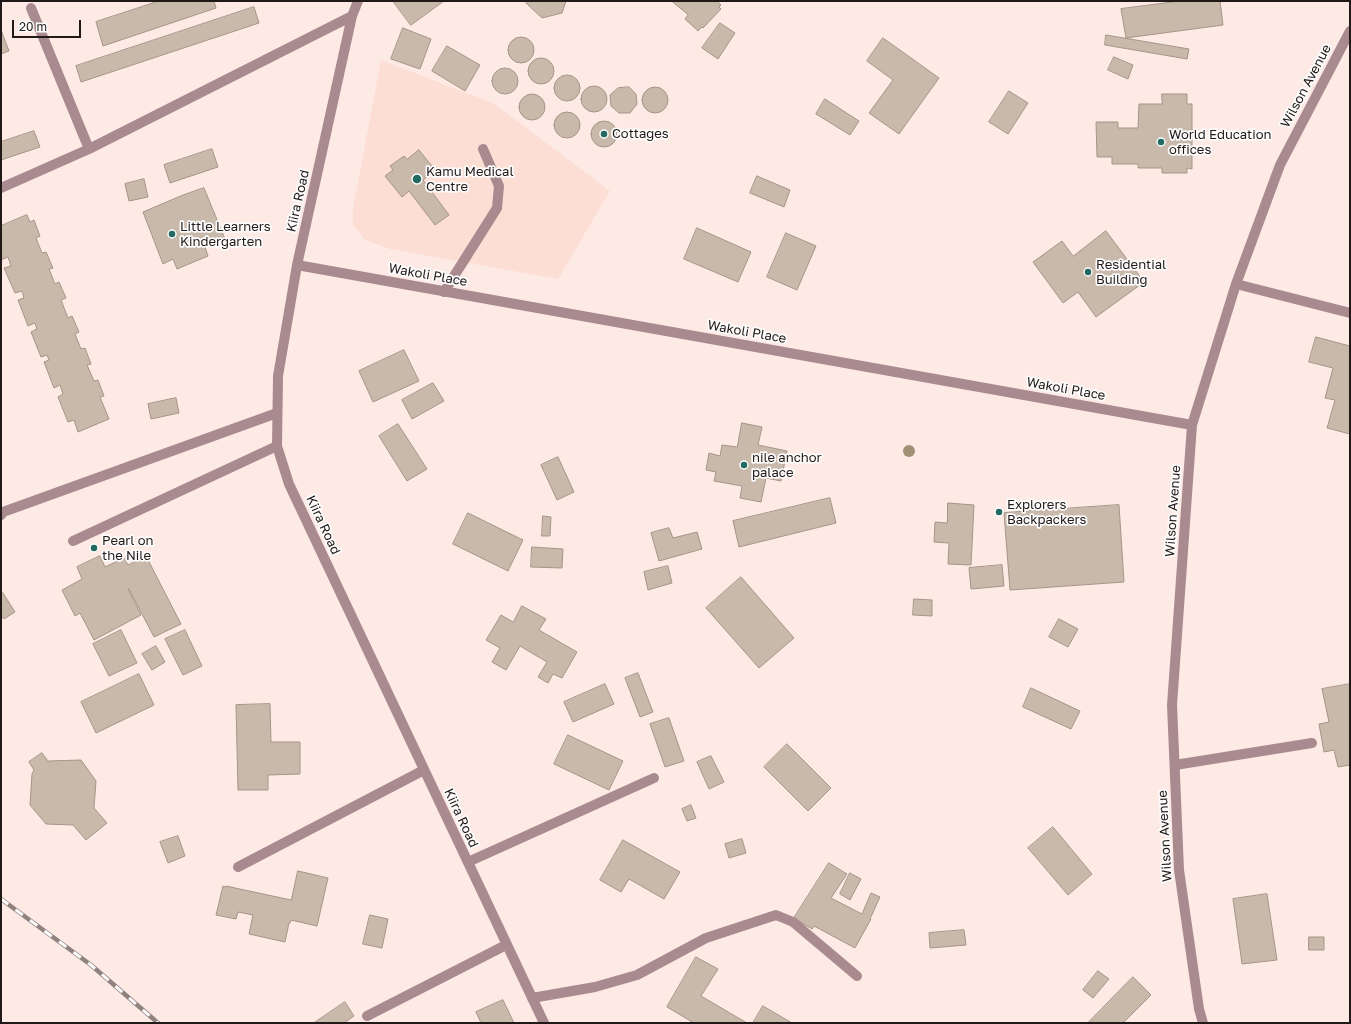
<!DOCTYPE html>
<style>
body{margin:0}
#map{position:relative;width:1351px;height:1024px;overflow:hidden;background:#fdeae5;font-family:"Golos Text",sans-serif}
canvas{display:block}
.frame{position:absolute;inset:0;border:2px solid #211917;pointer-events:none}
.scale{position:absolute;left:12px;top:20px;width:69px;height:18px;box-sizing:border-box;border:2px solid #211917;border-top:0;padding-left:5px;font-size:12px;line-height:14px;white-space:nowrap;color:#211917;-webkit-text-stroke:3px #fcfcfc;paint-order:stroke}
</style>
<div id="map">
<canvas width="1351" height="1024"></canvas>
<div class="frame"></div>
<div class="scale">20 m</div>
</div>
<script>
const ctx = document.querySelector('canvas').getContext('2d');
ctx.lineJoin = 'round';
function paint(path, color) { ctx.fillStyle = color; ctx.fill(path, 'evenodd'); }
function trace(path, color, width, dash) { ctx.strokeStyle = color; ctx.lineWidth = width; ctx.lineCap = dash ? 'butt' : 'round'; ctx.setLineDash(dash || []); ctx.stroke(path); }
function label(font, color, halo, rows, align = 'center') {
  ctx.font = font + ' "Golos Text",sans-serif'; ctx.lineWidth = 3.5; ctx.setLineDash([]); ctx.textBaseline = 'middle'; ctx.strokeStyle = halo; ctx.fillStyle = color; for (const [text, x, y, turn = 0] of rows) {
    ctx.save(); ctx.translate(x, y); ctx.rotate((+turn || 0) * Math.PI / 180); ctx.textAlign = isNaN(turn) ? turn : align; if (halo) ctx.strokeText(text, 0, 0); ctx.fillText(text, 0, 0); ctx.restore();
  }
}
const built = new Path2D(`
 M381,60L493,103L610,191L558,279L390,249L365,240L353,225V208Z`);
const building = new Path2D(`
 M159,1H214L216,8L103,46L96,22Z
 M393,1H444L411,25Z
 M527,1H566L562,13L542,18L526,3Z
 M672,1H717L721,5L719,7L721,9L703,28L702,27L698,31L685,19L688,15Z
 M1180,1H1220L1223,25L1126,38L1121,9Z
 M254,7L259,23L81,82L76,66Z
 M720,23L735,33L718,59L702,48Z
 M403,28L431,39L420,69L391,59Z
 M1,30L9,51L1,54Z
 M1106,35L1189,49L1187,59L1105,45Z
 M508 50a13 13 0 1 1 26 0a13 13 0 1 1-26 0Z
 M883,38L939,78L899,134L869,113L893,80L867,61Z
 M447,46L480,65L465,91L432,71Z
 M1114,57L1133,65L1128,79L1108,70Z
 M528 71a13 13 0 1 1 26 0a13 13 0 1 1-26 0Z
 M492 81a13 13 0 1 1 26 0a13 13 0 1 1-26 0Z
 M554 88a13 13 0 1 1 26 0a13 13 0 1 1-26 0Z
 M581 99a13 13 0 1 1 26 0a13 13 0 1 1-26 0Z
 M642 100a13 13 0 1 1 26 0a13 13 0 1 1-26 0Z
 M629,87L636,94L637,104L630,113H619L611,106L610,95L618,88Z
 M1009,91L1028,103L1008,134L989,122Z
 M519 107a13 13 0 1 1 26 0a13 13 0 1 1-26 0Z
 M1162,94H1187V104H1192V169L1187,168V173H1162V168H1138V164H1112V157H1097L1096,122H1118V128H1138L1139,104H1162Z
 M825,99L859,121L850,135L816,114Z
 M554 125a13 13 0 1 1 26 0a13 13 0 1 1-26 0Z
 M591 134a13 13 0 1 1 26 0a13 13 0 1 1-26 0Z
 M34,131L40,147L1,160V142Z
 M212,149L218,167L170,183L164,165Z
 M419,150L435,170L423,180L449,215L435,225L409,191L402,197L385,176L393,170L390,166L404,156L407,159Z
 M757,176L790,190L784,207L750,193Z
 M144,179L148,197L129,201L125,184Z
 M204,188L225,239L205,247L208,256L177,269L173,259L163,264L143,212L183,195Z
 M27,215L30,222L34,220L40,236L36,238L42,253L46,252L53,268L49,269L55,284L59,282L66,298L61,300L68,318L72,316L79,332L75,334L81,349L85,348L91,364L87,365L94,381L98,380L104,396L100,397L109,419L78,432L74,420L68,422L58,397L63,394L60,385L54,388L44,362L49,360L47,355L41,357L31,332L37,329L35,323L28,326L18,300L24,298L22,291L15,293L4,268L11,266L8,257L1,260V226Z
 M697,228L751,252L738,282L684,259Z
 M1106,231L1144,282L1096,317L1078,292L1063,303L1033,262L1062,241L1073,256Z
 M786,233L816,246L797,290L767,277Z
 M1316,337L1350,346V434L1327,428L1335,400L1325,398L1333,368L1309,362Z
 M404,350L419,381L373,402L359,371Z
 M433,383L444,401L412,419L402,400Z
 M176,398L179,413L151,419L148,404Z
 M742,423L762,427L758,445L787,451L781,481L766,478L761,502L740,498L742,486L714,481L716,472L706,470L709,453L720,456L722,445L737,447Z
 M398,424L427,469L407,481L379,436Z
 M558,457L574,492L557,500L541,465Z
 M830,498L836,523L739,547L733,521Z
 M948,503L974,505L971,565L948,564L949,543L934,542L935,522L947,523Z
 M1119,505L1124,582L1010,590L1004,513Z
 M468,513L523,540L508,571L453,544Z
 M543,516L551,517L550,536H542Z
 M669,528L673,538L697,532L702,549L659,561L651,533Z
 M532,547L563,549L562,568L531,567Z
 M100,556L105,567L124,558L128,565L146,556L181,624L154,637L129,589H128L141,615L94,640L80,613L75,616L62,590L82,579L77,567Z
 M1002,565L1004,586L971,589L969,568Z
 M668,566L672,583L648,590L644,572Z
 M741,577L794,638L759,668L706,608Z
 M3,593L15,612L4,619L1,615V594Z
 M914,599L932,600V616L913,615Z
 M522,606L546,619L539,630L577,652L562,678L553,674L548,683L538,677L547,662L520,646L506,670L492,662L500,648L486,640L501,615L513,622Z
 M1059,619L1078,629L1068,647L1049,637Z
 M121,630L137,663L109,676L93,644Z
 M185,630L202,666L183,675L165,639Z
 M156,646L165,662L152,670L142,654Z
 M638,673L653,712L640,717L625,678Z
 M139,674L154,705L96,733L81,702Z
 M605,684L614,704L573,722L564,702Z
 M1350,684V765L1338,767L1334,750L1324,752L1319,724L1329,722L1322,689Z
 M1031,688L1080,711L1071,729L1023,707Z
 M270,704L271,742H300V774L268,775V790H238L236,705Z
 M669,718L684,761L665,767L650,724Z
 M568,735L623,761L609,790L554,764Z
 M787,744L831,788L808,811L764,767Z
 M42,753L48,761L81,760L96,781L94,808L107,823L86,840L73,825L46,824L30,805L32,774L34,770L29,762Z
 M711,756L724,782L709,789L697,762Z
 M691,805L696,818L687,821L682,809Z
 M1053,827L1092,874L1068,895L1028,848Z
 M178,836L185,856L168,863L160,842Z
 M742,839L746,853L729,858L725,844Z
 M623,840L680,872L664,899L629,879L621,892L600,880Z
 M829,863L847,874L831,898L862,914L871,893L880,897L870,919H871L855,948L814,926L812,929L794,918Z
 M298,871L328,878L317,926L291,920L290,923H289L285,942L249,934L253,915L238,912L236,919L216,915L223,886L226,887V886L291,900Z
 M850,873L861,879L850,900L840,894Z
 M1267,894L1277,960L1242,964L1233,899Z
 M370,915L388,919L382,948L363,944Z
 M964,930L966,945L930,948L929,933Z
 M1309,937H1324V950H1309Z
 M696,957L718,969L701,996L747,1023H694L667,1007Z
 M1098,971L1109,979L1093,998L1083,990Z
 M1133,977L1151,995L1123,1023H1088Z
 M503,1000L514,1023H481L476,1012Z
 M345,1002L354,1016L344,1023H314Z
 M763,1006L792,1023H753Z`);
const service = new Path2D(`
 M444,292L497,208L499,186L483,149
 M1,515L3,512L277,413
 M73,541L277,446
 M1175,765L1312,743
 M468,862L654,778
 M238,867L424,770
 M532,998L595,987L637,975L706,938L776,915L793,922L857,976
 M367,1016L506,945`);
const minor = new Path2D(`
 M358,1L352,16L297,265L278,376L277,446L289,484L544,1023
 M31,8L89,149
 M1,188L89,149L352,16
 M297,265L1192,425
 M1236,284L1350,313
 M1203,1023L1199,1009L1179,870L1172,705L1192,425L1236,284L1280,165L1350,31`);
const rail = new Path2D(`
 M1,899L91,965L158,1023`);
const trees = [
 [909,451]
];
const markers = [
 [604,134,4,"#216a61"],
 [1161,142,4,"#216a61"],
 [417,179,5,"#216a61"],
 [172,234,4,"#216a61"],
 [1088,272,4,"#216a61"],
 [744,465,4,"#216a61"],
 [999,512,4,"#216a61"],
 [94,548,4,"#216a61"]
];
const streetNames = [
 ["Wilson Avenue",1306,86,-62],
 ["Kiira Road",298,201,-77],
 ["Wakoli Place",428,275,10],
 ["Wakoli Place",747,332,10],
 ["Wakoli Place",1066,389,10],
 ["Wilson Avenue",1173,511,-86],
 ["Kiira Road",323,525,65],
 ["Kiira Road",461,818,65],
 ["Wilson Avenue",1165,836,-93]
];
const poiNames = [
 ["Cottages",612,134],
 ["World Education",1169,135],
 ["offices",1169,150],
 ["Kamu Medical",426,172],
 ["Centre",426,187],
 ["Little Learners",180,227],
 ["Kindergarten",180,242],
 ["Residential",1096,265],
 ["Building",1096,280],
 ["nile anchor",752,458],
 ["palace",752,473],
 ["Explorers",1007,505],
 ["Backpackers",1007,520],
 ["Pearl on",102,541],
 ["the Nile",102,556]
];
paint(built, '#fdded5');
paint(building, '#c9b9ab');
trace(building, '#a49587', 1);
trace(service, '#a88a8f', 10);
trace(minor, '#a88a8f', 10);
trace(rail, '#90827f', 4.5);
trace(rail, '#fcfcfc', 3, [9]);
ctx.fillStyle = '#a09175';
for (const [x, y] of trees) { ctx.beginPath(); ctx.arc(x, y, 6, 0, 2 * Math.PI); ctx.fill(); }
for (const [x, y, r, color] of markers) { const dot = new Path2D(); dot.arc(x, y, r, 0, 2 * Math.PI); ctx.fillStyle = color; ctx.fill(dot); trace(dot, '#fcfcfc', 1.5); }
label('13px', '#211917', '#fcfcfc', streetNames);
label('13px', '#211917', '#fcfcfc', poiNames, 'left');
</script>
